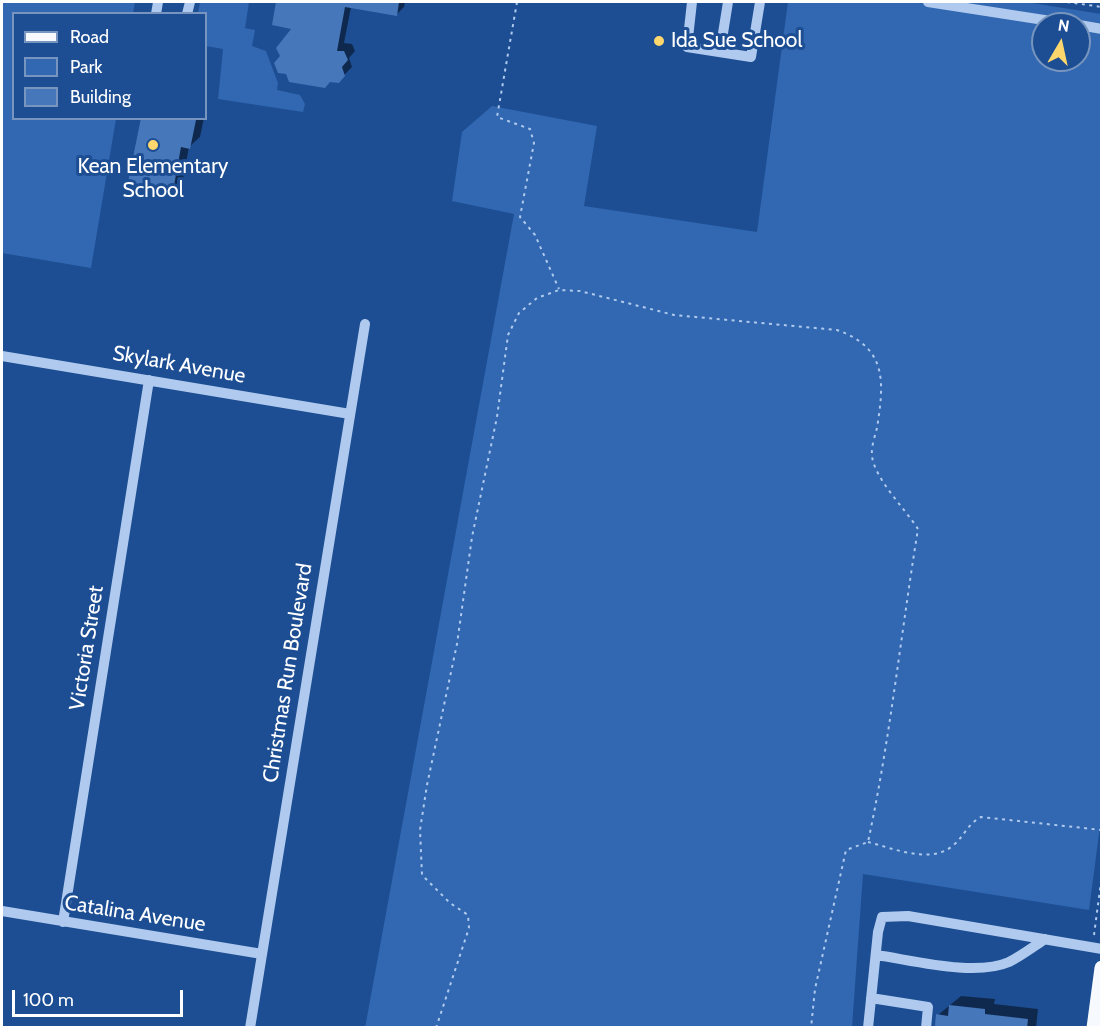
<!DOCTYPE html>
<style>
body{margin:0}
#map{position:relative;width:1103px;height:1029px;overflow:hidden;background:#1d4e93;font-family:Cabin,sans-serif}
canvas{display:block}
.frame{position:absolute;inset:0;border:3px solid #fff;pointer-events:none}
.legend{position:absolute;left:12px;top:12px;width:195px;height:108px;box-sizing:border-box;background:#1d4e93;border:2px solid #7795be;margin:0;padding:8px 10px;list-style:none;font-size:18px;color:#fff}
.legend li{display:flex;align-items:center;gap:12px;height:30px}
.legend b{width:30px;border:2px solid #7795be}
.north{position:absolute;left:1031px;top:12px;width:60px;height:60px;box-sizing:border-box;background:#1d4e93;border:2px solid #7795be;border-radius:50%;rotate:9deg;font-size:16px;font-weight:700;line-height:24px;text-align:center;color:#fff}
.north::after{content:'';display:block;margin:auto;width:21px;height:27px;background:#fdd76e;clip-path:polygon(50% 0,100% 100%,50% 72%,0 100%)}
.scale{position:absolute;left:12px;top:990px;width:171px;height:27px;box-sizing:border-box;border:3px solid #fff;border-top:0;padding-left:8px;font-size:18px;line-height:21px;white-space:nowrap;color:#fff;-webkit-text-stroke:4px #1d4e93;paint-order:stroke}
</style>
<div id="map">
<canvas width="1103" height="1029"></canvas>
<div class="frame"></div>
<ul class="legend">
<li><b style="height:8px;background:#f6faff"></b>Road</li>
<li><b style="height:16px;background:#3168b1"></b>Park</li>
<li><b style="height:16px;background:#4677ba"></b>Building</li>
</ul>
<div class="north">N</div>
<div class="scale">100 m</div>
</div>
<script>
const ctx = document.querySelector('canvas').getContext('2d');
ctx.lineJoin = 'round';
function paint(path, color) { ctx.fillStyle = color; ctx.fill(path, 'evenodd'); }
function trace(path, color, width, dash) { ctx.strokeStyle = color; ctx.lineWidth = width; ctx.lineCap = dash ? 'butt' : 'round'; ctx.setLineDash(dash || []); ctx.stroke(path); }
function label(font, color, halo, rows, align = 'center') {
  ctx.font = font + ' Cabin,sans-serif'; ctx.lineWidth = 6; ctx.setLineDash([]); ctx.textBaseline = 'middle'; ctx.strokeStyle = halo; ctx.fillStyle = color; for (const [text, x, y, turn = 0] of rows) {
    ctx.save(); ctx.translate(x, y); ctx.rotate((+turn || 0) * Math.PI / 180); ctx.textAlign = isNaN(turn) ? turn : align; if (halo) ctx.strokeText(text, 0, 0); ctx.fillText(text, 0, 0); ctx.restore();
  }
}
const green = new Path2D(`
 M2,2H135L133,13L14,14V118L116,119L91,268L2,253Z
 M200,2H249L245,28L255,30L252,46L266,51L278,83L277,90L300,95L305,104L303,112L218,99L223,49L206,46V14L198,13Z
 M788,2H1026L1101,14L1102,811L1089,910L863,874L852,1027L365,1028L514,214L452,201L462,132L492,106L597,126L584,206L757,232ZM1043,24H1079V60H1043Z`);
const shadow = new Path2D(`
 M277,2H405L404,7L396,15L351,7L344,43L352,44L355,51L349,58L352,67L338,81L281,56L294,28L273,24Z
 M142,118H204L200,137L189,147L183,179L172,189Z
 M961,996L995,999L994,1004L1038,1009L1036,1028H947L938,1015Z`);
const building = new Path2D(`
 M276,2H399L397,16L345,7L337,51H344L348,60L342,67L345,76L339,83L330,82L325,88L289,82L286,74L278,73L274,63L280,56L276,48L291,29L272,25Z
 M141,118L196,120L190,149L181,147L173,191L128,182Z
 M949,1005L985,1009V1014L1028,1019L1027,1028L935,1026L936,1014L948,1016Z`);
const path = new Path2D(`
 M517,2L497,117L530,129L534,143L520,217L535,235L559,289
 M1067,2L1102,7
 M868,842C892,848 929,864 951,847C963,839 967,824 981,817L1102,830
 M1094,935L1102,874
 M436,1028L469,928L468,915L450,903L422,875L420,830L427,785L457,644L472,537L497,417L508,335L519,313L537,298L559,290L580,291L674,315L837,330C888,348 884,383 877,428C875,436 871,447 872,455C873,477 906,510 918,529C901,633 890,740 868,842L846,850L815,989L811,1028`);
const minor = new Path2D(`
 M692,2L687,47L751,57L760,2
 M928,2L1070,24
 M156,14L158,2
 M187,14L190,2
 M1079,25L1102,29
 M720,52L728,2
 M2,356L350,414
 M2,911L262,954
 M63,922L149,380
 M876,955C912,960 975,977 1009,962C1021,956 1033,947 1045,939
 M871,998L928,1007L926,1028
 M250,1028L365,324
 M868,1028L878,932L882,917L908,916L1102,949`);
const major = new Path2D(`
 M1094,1028L1102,968`);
const markers = [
 [659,41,6,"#fdd76e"],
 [153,145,6,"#fdd76e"]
];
const poiNames = [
 ["Ida Sue School",671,41],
 ["Kean Elementary",153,167,"center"],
 ["School",153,191,"center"]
];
const streetNames = [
 ["Skylark Avenue",179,365,10],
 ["Victoria Street",87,648,-81],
 ["Christmas Run Boulevard",288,673,-81],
 ["Catalina Avenue",135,914,9]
];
paint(green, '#3168b1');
paint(shadow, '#0007');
paint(building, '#4677ba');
trace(path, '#afcaee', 2, [3, 4.5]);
trace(minor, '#afcaee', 10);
trace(major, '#f6faff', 15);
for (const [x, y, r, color] of markers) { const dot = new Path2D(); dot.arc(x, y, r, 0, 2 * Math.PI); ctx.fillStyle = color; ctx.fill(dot); trace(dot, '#1d4e93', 2); }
label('21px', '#fff', '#1d4e93', poiNames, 'left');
label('21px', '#fff', '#1d4e93', streetNames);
</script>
